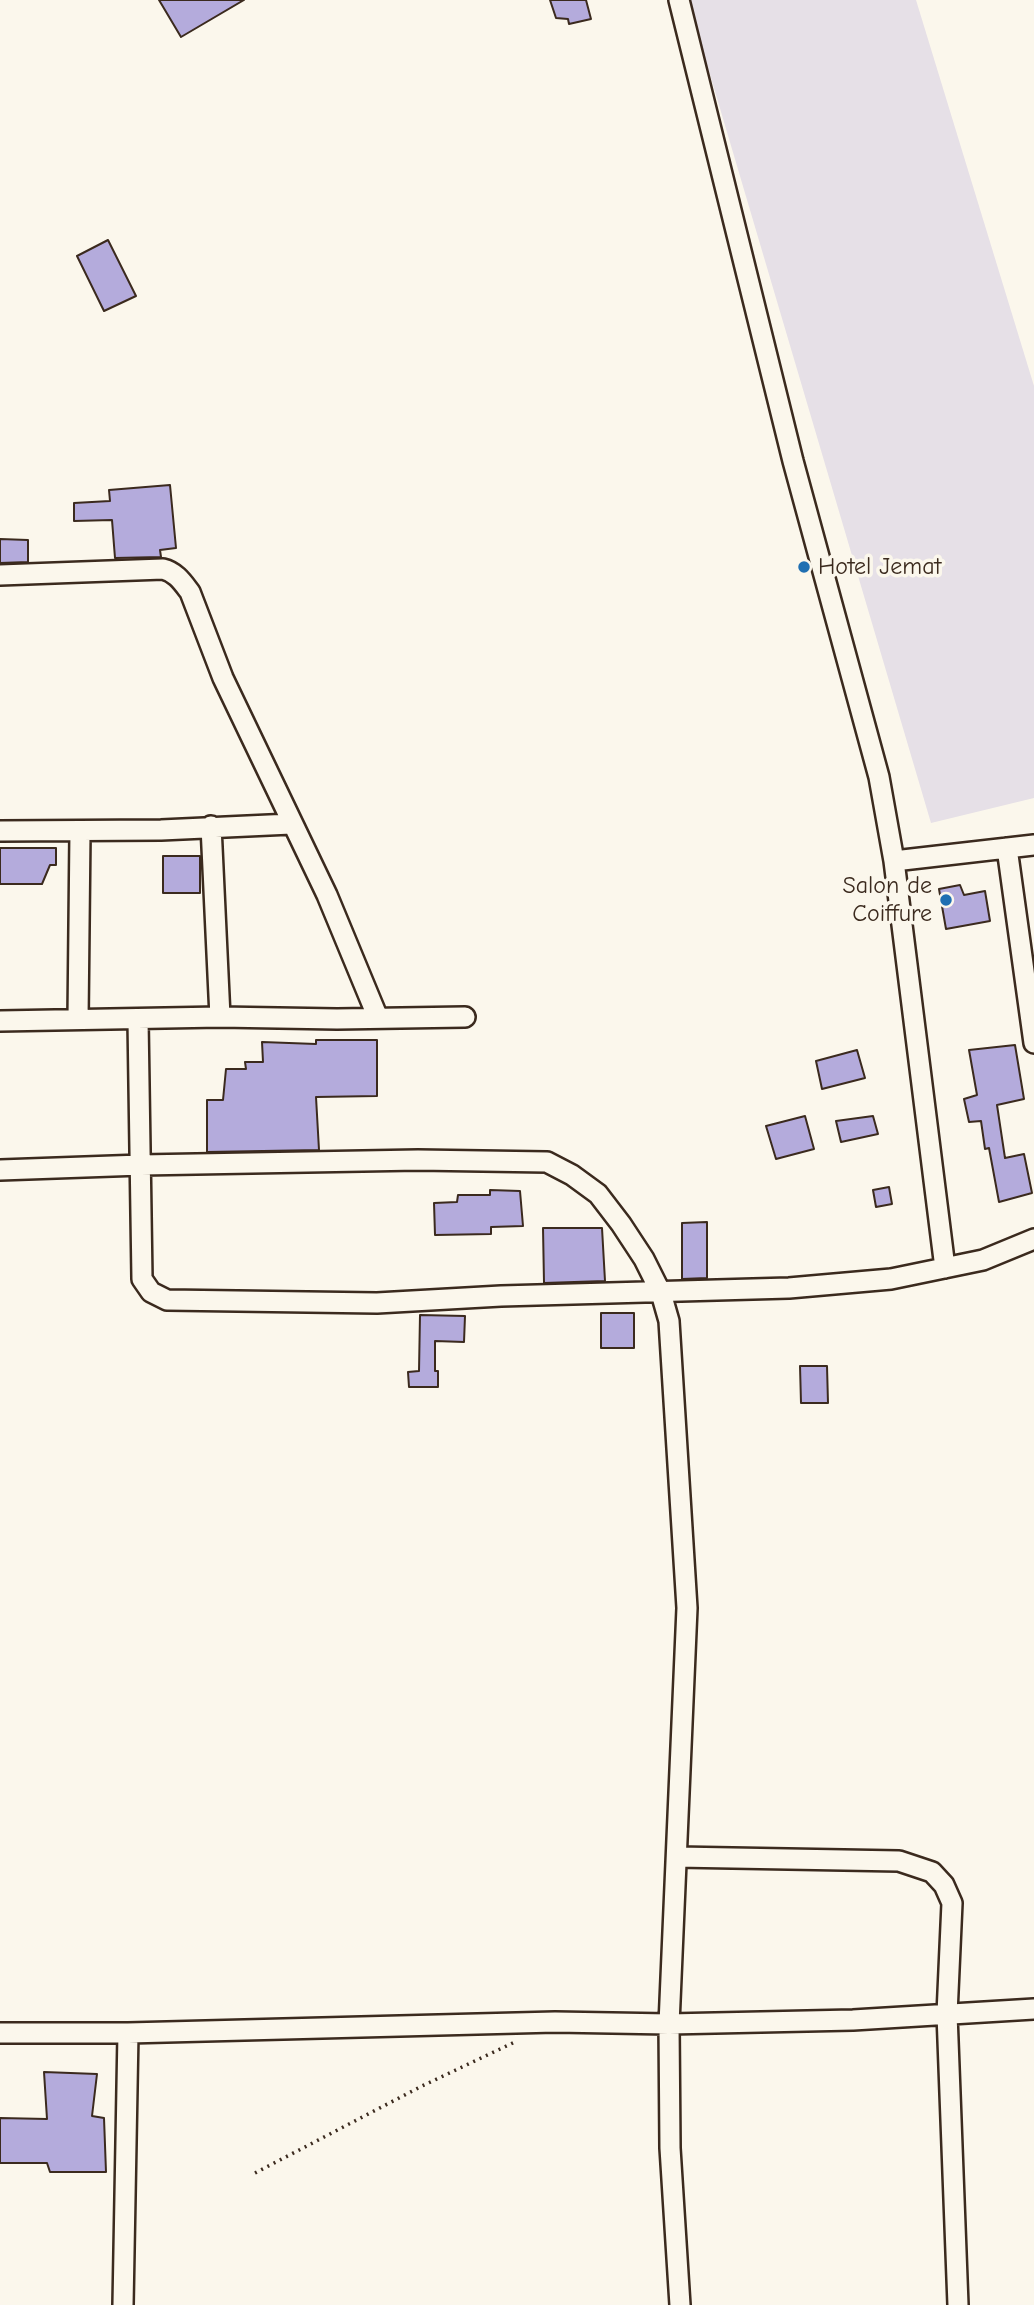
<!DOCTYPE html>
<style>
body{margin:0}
canvas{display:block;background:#fbf7ec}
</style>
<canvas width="1034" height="2305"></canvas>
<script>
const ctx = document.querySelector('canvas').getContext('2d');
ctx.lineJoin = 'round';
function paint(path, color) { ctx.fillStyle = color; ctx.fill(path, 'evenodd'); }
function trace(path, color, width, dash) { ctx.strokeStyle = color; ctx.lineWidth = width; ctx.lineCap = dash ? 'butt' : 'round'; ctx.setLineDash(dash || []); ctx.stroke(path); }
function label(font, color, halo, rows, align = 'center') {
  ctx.font = font + ' "Comic Neue",sans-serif'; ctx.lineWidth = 7; ctx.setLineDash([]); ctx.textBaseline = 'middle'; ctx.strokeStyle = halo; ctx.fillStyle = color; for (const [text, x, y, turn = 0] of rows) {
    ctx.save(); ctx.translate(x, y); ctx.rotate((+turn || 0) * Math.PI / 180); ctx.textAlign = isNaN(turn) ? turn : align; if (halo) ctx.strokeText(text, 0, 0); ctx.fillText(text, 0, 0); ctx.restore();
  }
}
const built = new Path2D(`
 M688,0H916L1034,386V798L931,823Z`);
const building = new Path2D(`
 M159,0H244L181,37Z
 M550,0H586L591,19L569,24L568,19L556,18Z
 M108,240L136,296L104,311L77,256Z
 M170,485L176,548L160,550L161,557L115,558L112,520L74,521V503L110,501L109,490Z
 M0,539L28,540V562L0,563Z
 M0,848H56V865H50L42,884H0Z
 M163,856H200V893H163Z
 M960,885L964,895L985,891L990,921L946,929L939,889Z
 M316,1040H377V1096L316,1097L319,1150L207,1152V1100H223L226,1069H246L245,1062H263L262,1042L316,1044Z
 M1015,1045L1024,1099L997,1105L1005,1158L1024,1154L1032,1193L999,1202L989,1148L985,1149L981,1121L969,1122L964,1099L977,1095L969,1050Z
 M857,1050L865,1078L822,1089L816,1061Z
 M805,1116L814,1149L776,1159L766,1126Z
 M873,1116L878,1134L841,1142L836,1121Z
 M889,1187L892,1204L876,1207L873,1190Z
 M490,1190L520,1191L523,1226L491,1227V1234L435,1235L434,1203L457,1202L458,1195H490Z
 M707,1222V1278L682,1279V1223Z
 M543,1228H602L605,1281L544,1283Z
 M601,1313H634V1348H601Z
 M420,1315L465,1316L464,1342L435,1341V1371H438V1387H409L408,1372L419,1371Z
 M800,1366H827L828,1403H801Z
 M44,2072L97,2074L92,2116L104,2118L106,2172H50L47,2163H0V2118L47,2119Z`);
const path = new Path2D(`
 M255,2173L422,2086L515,2042`);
const minor = new Path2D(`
 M679,0L793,461L879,777L894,861L945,1268
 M0,575L163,569C176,572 183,583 190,592L223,678L327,895L378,1018
 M211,826L220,1017
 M0,831L161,830L291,824
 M1007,848L1034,1043
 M894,861L1034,845
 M78,1019L80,832
 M138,1020L142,1279L151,1292L167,1300L377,1303L501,1296L789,1288L891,1279L983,1260L1034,1239
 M0,1021L220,1017L337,1019L465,1017
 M0,1170L141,1165L418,1160L547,1162L572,1175L598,1194L621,1224L644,1259L661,1293L669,1321L687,1608L669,2024L670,2148L680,2305
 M677,1857L899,1861L932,1872L944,1885L952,1903L947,2014L958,2305
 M0,2033H128L555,2022L669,2024L853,2020L1034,2009
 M123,2305L128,2033`);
const markers = [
 [804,567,7,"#1f6fb2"],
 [946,900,7,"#1f6fb2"]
];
const poiNames = [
 ["Hotel Jemat",818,567],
 ["Salon de",932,886,"right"],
 ["Coiffure",932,914,"right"]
];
paint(built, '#e6e0e7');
paint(building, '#b4abdc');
trace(building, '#3b2a1e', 2);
trace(minor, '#3b2a1e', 24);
trace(path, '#3b2a1e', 3.5, [2, 5]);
trace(minor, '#fbf7ec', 19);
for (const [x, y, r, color] of markers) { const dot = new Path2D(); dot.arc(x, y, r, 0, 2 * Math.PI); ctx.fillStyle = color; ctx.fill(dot); trace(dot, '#fbf7ec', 2.5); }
label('24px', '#3b2a1e', '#fbf7ec', poiNames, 'left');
</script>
